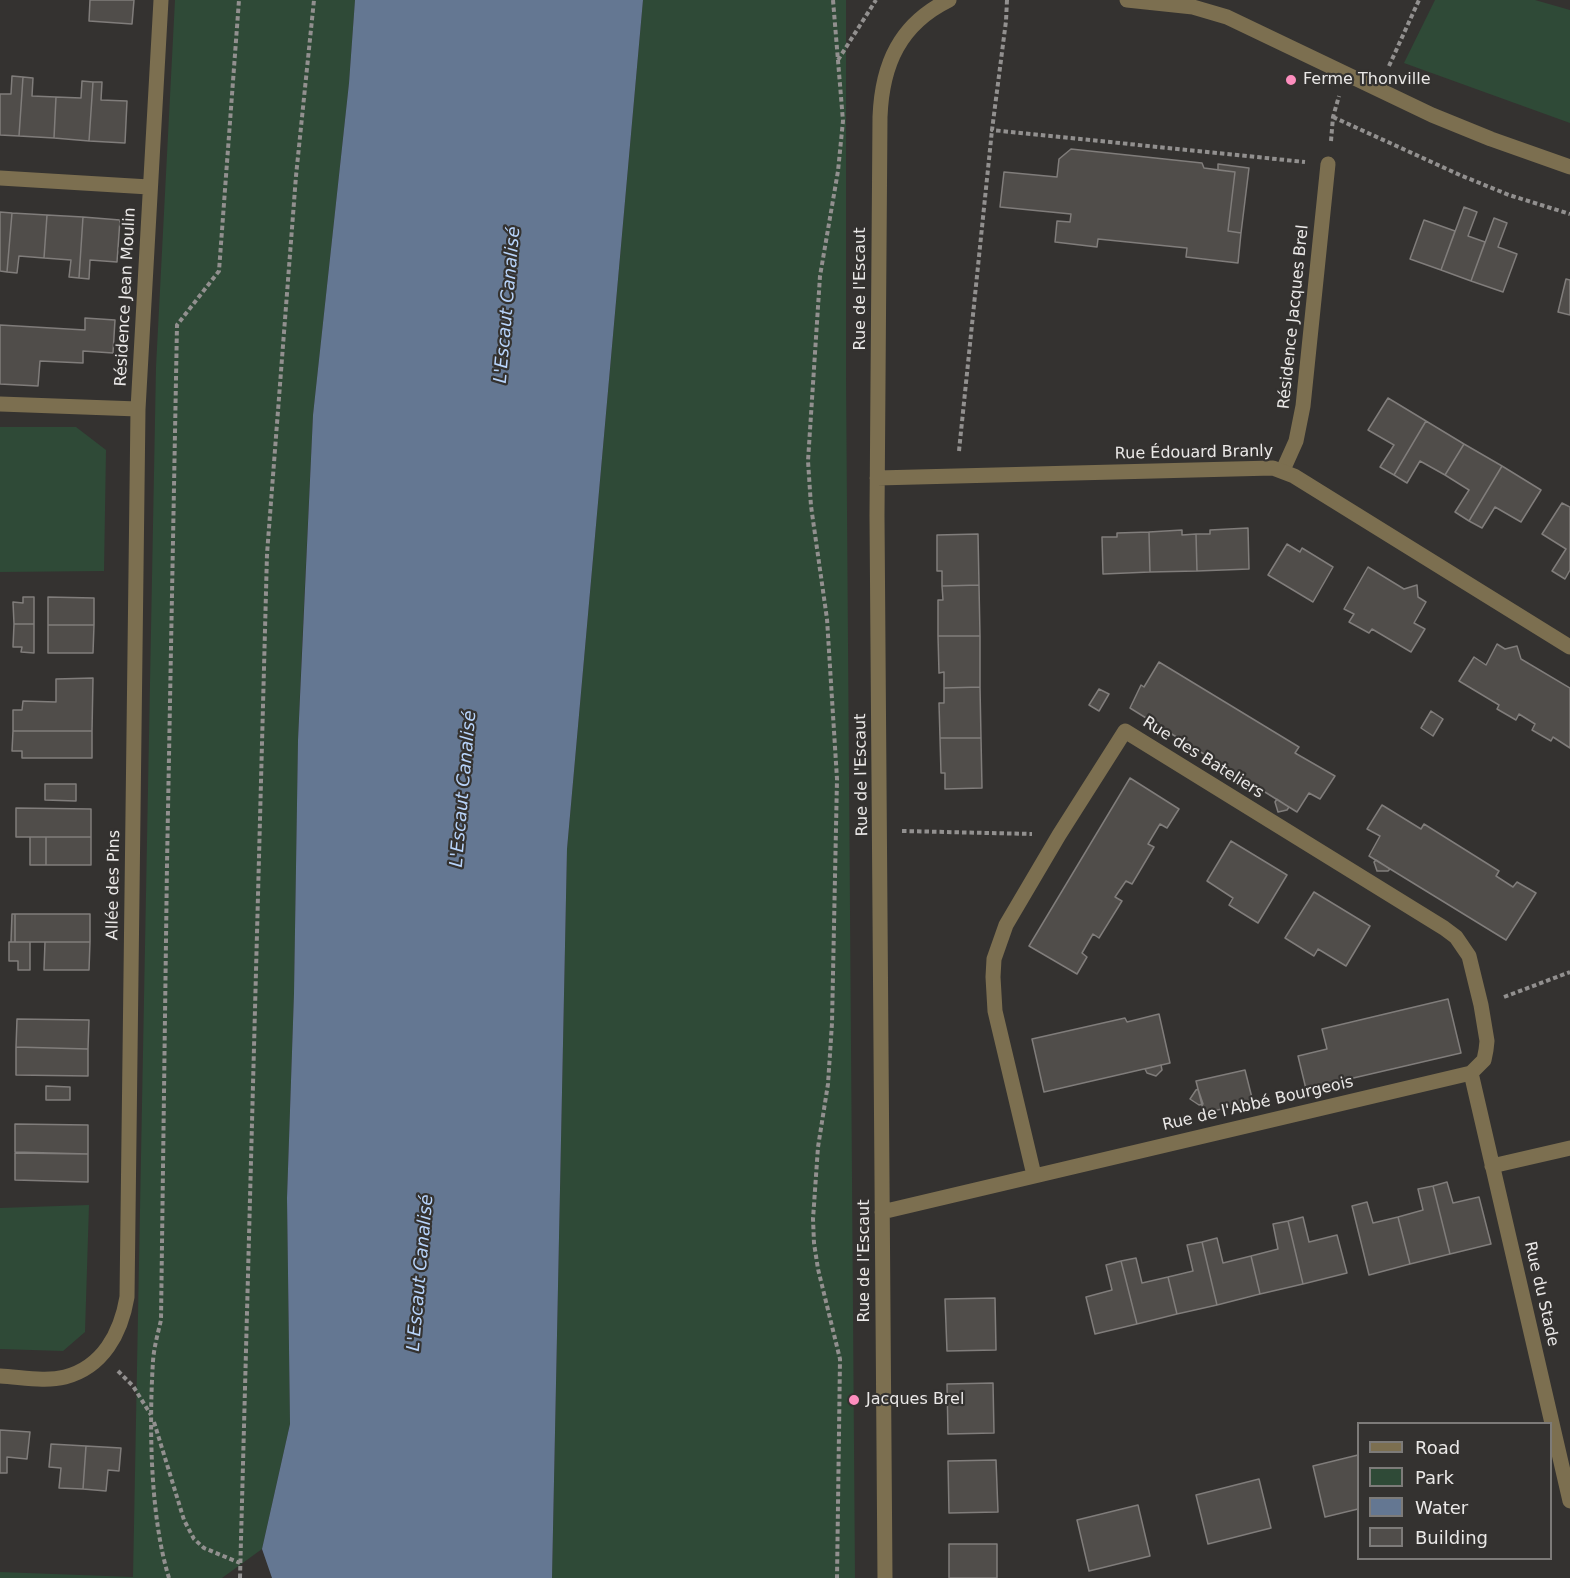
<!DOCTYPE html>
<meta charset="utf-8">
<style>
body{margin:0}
#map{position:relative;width:1570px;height:1578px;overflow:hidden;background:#343230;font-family:"DejaVu Sans",sans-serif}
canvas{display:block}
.legend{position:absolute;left:1357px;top:1422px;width:195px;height:138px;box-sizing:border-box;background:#343230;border:2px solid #7d7b79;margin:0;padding:8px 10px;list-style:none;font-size:18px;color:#eae8e7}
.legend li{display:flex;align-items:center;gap:12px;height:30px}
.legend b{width:30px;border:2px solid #7d7b79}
</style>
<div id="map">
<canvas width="1570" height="1578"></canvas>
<ul class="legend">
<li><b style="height:8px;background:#7c6f50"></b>Road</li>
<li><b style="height:16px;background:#2f4a37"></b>Park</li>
<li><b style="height:16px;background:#647792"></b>Water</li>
<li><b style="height:16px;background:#504d4a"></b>Building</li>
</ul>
</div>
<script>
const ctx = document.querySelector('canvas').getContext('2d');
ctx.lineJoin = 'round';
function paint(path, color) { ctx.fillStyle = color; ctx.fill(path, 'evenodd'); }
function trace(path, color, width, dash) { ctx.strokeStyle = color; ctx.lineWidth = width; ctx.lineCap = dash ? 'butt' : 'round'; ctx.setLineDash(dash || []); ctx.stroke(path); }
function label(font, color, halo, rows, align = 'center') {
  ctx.font = font + ' "DejaVu Sans",sans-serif'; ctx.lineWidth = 4.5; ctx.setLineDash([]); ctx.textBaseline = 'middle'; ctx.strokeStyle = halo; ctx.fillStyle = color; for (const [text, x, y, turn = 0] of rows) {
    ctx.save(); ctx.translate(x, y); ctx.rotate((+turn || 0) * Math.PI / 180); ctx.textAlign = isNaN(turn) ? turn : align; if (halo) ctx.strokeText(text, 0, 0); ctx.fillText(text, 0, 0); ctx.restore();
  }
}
const green = new Path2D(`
 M175,0H355L349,83L313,415L302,647L298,740L294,993L287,1198L290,1424L262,1549L222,1578H0V1572L133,1577L156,367Z
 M643,0H846V377L855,1578H552L567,849Z
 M1435,0H1535L1570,10V123L1404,63Z
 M0,427H76L106,450L104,571L0,572Z
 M89,1205L85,1332L63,1351L0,1349V1208Z`);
const water = new Path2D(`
 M355,0H643L567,849L552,1578H272L262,1549L290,1424L287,1198L294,993L298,740L313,415L349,83Z`);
const building = new Path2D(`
 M90,0H134L132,24L89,21Z
 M12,76L23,77L19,136L0,135V94H11Z
 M23,77L33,78L32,96L56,97L54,138L19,136Z
 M82,81L93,82L89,141L54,138L56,97L81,98Z
 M93,82H102L101,100L127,101L125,143L89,141Z
 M1071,149L1202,163L1204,168L1235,172L1228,231L1241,233L1238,263L1186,257L1187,248L1098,239L1097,247L1055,242L1057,221L1070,222L1071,214L1000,207L1004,172L1057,177L1059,159Z
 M1218,164L1249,168L1241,233L1228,231L1235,172L1218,170Z
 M1464,207L1477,212L1468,236L1485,242L1471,281L1441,270Z
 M0,212L12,213L7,272L0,271Z
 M12,213L47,215L44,258L19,256L17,273L7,272Z
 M47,215L83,217L79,278L69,277L71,260L44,258Z
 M83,217L120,220L117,262L90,260L89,279L79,278Z
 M1494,218L1507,223L1498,247L1517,254L1503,292L1471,281Z
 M1424,220L1455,231L1441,270L1410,259Z
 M1566,279L1570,280V315L1558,312Z
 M85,318L115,320L113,353L83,351V363L40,361L38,386L0,384V325L85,330Z
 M1388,398L1426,421L1394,475L1380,467L1394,445L1368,430Z
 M1426,421L1464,444L1445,475L1420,461L1407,483L1394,475Z
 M1464,444L1502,466L1469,521L1455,512L1469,490L1445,475Z
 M1502,466L1541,490L1521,522L1495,507L1482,528L1469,521Z
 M1562,503L1570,507V570L1565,579L1552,571L1566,549L1542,534Z
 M1248,528L1249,569L1197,571L1196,534H1210V530Z
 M1182,530V535L1196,534L1197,571L1150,572L1149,532Z
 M1149,532L1150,572L1103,574L1102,537H1117V533Z
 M978,534L979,585L942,586V571H937V535Z
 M1287,544L1300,552L1302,548L1333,567L1313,602L1268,575Z
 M1368,567L1404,589L1417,585L1418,597L1426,602L1414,623L1425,629L1411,652L1372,629L1369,633L1349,622L1354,614L1344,609Z
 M979,585L980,636H938V600H943L942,586Z
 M23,597H34V624H14L13,602L23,603Z
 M48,597L94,598V625H48Z
 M14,624H34V653L21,652L22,647H13Z
 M48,625H94L93,653H48Z
 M938,636H980V687L944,688V672L939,673Z
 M1497,644L1505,649L1517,646L1521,659L1570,688V748L1553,737L1551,741L1532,730L1535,724L1519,714L1516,720L1497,709L1499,705L1459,681L1474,657L1486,665Z
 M1159,662L1299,747L1295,753L1335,776L1320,799L1309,793L1297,812L1130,708L1141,685L1144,687Z
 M93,678L92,731H13V710H22L23,701L56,702V679Z
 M980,687L981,738H940L939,703H944V688Z
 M1099,689L1109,694L1099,711L1089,705Z
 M1431,711L1443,719L1433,736L1421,728Z
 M13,731H92V758H22V751H12Z
 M940,738H981L982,788L945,789V773H941Z
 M1130,778L1179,809L1167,828L1160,824L1148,844L1154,847L1132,884L1126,881L1115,897L1122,901L1099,938L1093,934L1082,953L1087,957L1077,974L1029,946Z
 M45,784H76V801L45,800Z
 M1277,799L1289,807L1287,810L1278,812L1275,802Z
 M1382,805L1421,829L1424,824L1499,871L1496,876L1513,887L1517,882L1536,893L1506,940L1369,856L1380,836L1367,829Z
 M16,808L91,809V837H16Z
 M30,837H46V865H30Z
 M46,837H91V865H46Z
 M1231,841L1287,875L1258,923L1229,905L1233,898L1207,881Z
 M1376,860L1390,869L1388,871H1377L1374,862Z
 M1314,892L1370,926L1346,966L1318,949L1314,956L1285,938Z
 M12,914H15V942H11Z
 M15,914H90V942H15Z
 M9,942H30V970H18V961H9Z
 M45,942H90L89,970H44Z
 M1448,999L1461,1053L1306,1089L1298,1056L1327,1049L1322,1029Z
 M1159,1014L1170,1063L1044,1092L1032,1039L1125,1018L1127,1022Z
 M17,1019L89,1020L88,1049L16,1047Z
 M16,1047L88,1049V1076L16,1075Z
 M1161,1065L1162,1070L1156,1076L1147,1073L1145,1069Z
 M1245,1070L1253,1102L1204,1113L1196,1081Z
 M46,1086L70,1087V1100H46Z
 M1198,1089L1203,1104L1199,1105L1190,1099L1196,1090Z
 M15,1124L88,1125V1154L15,1152Z
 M15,1153L88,1154V1182L15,1180Z
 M1447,1182L1453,1203L1479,1197L1491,1244L1450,1254L1433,1186Z
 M1433,1186L1450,1254L1410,1264L1398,1217L1423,1210L1418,1189Z
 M1367,1202L1373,1223L1398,1217L1410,1264L1369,1275L1352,1206Z
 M1303,1217L1309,1242L1337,1235L1347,1273L1303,1284L1288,1221Z
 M1288,1221L1303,1284L1260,1294L1251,1256L1278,1249L1273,1224Z
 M1217,1238L1223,1263L1251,1256L1260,1294L1217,1305L1202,1242Z
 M1202,1242L1217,1305L1177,1314L1168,1277L1193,1271L1187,1245Z
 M1136,1258L1142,1283L1168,1277L1177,1314L1137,1324L1121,1261Z
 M1121,1261L1137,1324L1095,1334L1086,1297L1112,1290L1106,1265Z
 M995,1298L996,1350L947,1351L945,1299Z
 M993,1383L994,1433L948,1434L947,1384Z
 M0,1430L30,1432L27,1459L7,1457V1473H0Z
 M51,1444L86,1446L83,1489L59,1488L61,1468L49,1467Z
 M86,1446L121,1448L119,1471L108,1470L106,1491L83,1489Z
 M1358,1455V1509L1325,1517L1313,1466Z
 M996,1460L998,1512L949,1513L948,1461Z
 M1259,1479L1271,1528L1208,1544L1196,1495Z
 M1138,1505L1150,1556L1089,1571L1077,1520Z
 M949,1544H997V1578H949Z`);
const path = new Path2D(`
 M833,0L843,121L838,171L820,276L808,461L811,506L827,619L837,779L832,1023L828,1084L818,1147L813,1219L814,1243L818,1269L840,1359L837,1578
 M1007,0L1006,21L992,130L1305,162
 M838,60L876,0
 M1389,66L1419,0
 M1333,117L1460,175L1509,195L1570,214
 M1331,141L1333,117L1339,96
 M959,451L992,130
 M902,831L1032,834
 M1504,997L1570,972
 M118,1371L133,1386L151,1415
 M154,1422L184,1520L194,1539L204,1548L240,1563
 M169,1578C150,1517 149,1425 153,1361C154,1347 158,1333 161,1320L167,864L177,325L219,271L239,0
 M240,1578L267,554L296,176L314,0`);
const service = new Path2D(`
 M1283,470L1296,441L1303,406L1328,164`);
const minor = new Path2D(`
 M1127,0L1193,7L1227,17L1432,115L1491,139L1570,167
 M0,178L149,187
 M0,404L138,409
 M877,478L1273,468L1294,476L1570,647
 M1471,1073L1570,1501
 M1492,1166L1570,1148
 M882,1212L1471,1073L1484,1060L1486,1050L1487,1041L1481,1005L1469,956L1456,937L1444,928L1125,731L1059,835L1006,925L994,959L993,977L995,1011L1034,1175
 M0,1376C21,1377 45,1382 65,1377C103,1367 121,1333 127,1297L138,409L161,0
 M885,1578L877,515L880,117C882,64 900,24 949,0`);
const markers = [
 [1291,80,6,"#fd8ebe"],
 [854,1400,6,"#fd8ebe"]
];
const poiNames = [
 ["Ferme Thonville",1303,80],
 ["Jacques Brel",866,1400]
];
const streetNames = [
 ["Rue de l'Escaut",861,289,-90],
 ["Résidence Jean Moulin",126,297,-87],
 ["Résidence Jacques Brel",1294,317,-84],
 ["Rue Édouard Branly",1194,453,-1],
 ["Rue des Bateliers",1203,758,32],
 ["Rue de l'Escaut",862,775,-91],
 ["Allée des Pins",114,885,-89],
 ["Rue de l'Abbé Bourgeois",1258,1104,-13],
 ["Rue de l'Escaut",865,1261,-90],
 ["Rue du Stade",1541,1294,77]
];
const waterNames = [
 ["L'Escaut Canalisé",508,305,-85],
 ["L'Escaut Canalisé",464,789,-85],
 ["L'Escaut Canalisé",421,1273,-85]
];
paint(green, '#2f4a37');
paint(water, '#647792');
paint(building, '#504d4a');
trace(building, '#807d7b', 1.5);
trace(path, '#92908f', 4, [4.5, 3]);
trace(service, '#7c6f50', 15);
trace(minor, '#7c6f50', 15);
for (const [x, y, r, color] of markers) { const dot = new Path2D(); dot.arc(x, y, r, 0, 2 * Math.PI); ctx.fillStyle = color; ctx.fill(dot); trace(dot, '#343230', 2); }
label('16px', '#eae8e7', '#343230', poiNames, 'left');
label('16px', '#eae8e7', '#343230', streetNames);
label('italic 18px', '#b8d4fb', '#343230', waterNames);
</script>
